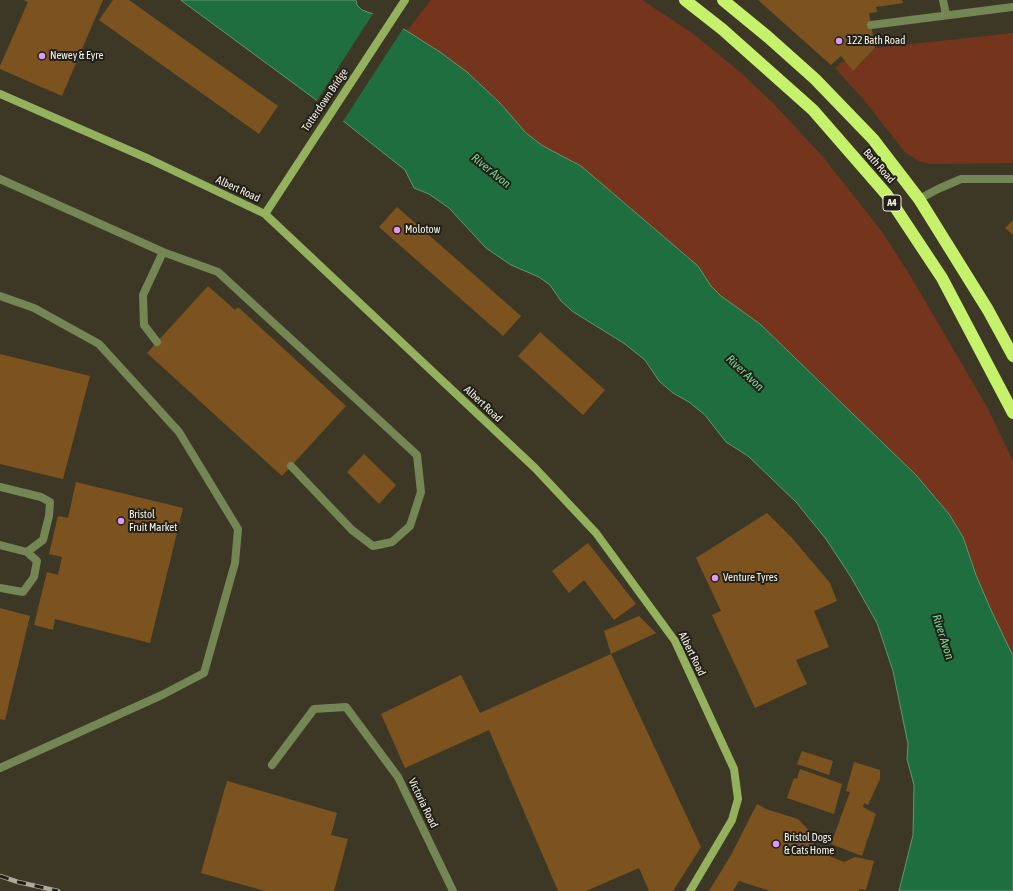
<!DOCTYPE html>
<style>
body{margin:0}
canvas{display:block;background:#3c3825}
</style>
<canvas width="1013" height="891"></canvas>
<script>
const ctx = document.querySelector('canvas').getContext('2d');
ctx.lineJoin = 'round';
function paint(path, color) { ctx.fillStyle = color; ctx.fill(path, 'evenodd'); }
function trace(path, color, width, dash) { ctx.strokeStyle = color; ctx.lineWidth = width; ctx.lineCap = dash ? 'butt' : 'round'; ctx.setLineDash(dash || []); ctx.stroke(path); }
function label(font, color, halo, rows, align = 'center') {
  ctx.font = font + ' "Asap Condensed",sans-serif'; ctx.lineWidth = 4; ctx.setLineDash([]); ctx.textBaseline = 'middle'; ctx.strokeStyle = halo; ctx.fillStyle = color; for (const [text, x, y, turn = 0] of rows) {
    ctx.save(); ctx.translate(x, y); ctx.rotate((+turn || 0) * Math.PI / 180); ctx.textAlign = isNaN(turn) ? turn : align; if (halo) ctx.strokeText(text, 0, 0); ctx.fillText(text, 0, 0); ctx.restore();
  }
}
const green = new Path2D(`
 M356,0L357,5L362,10L379,16L407,31L431,0H642L692,33L740,72L773,103L824,158L882,232L908,272L987,407L1013,461V891L963,631L341,25Z
 M1013,33V163L929,164L917,160L905,152L864,100L835,68L842,62L846,61L853,71L875,48Z`);
const water = new Path2D(`
 M181,0H356L357,5L362,10L379,16L407,31L440,52L467,72L500,103L526,133L543,146L581,166L698,266L711,286L721,296L760,324L916,475L949,514L963,537L976,575L991,610L1013,656V891H899L913,835L914,785L907,759L908,744L893,671L877,623L851,577L826,539L796,502L748,456L726,442L705,415L689,402L673,393L659,381L645,360L625,344L572,311L561,301L550,285L539,277L511,265L486,248L449,208L429,194L414,188L405,170L323,105Z`);
const pier = new Path2D(`
 M374,12L404,27L342,123L316,102Z`);
const building = new Path2D(`
 M23,0H103L62,96L0,69V66L28,2Z
 M113,0H129L278,106L259,134L99,20Z
 M758,0H902L903,3L876,7L877,12L869,13L875,48L853,71L841,56L831,65Z
 M397,207L521,316L503,336L379,227Z
 M1013,220V235L1005,228Z
 M208,286L235,310L238,307L346,406L282,476L147,353Z
 M540,332L605,390L583,415L518,356Z
 M0,354L90,376L63,479L0,464Z
 M364,454L396,485L379,504L347,472Z
 M76,482L183,508L150,643L55,619L53,630L34,625L47,572L58,575L62,557L49,554L58,516L68,518Z
 M767,513L792,538L830,583L837,601L814,611L829,647L796,660L807,684L755,708L712,615L721,611L696,558Z
 M588,543L636,604L614,620L584,580L569,593L552,571Z
 M0,608L30,616L5,720L0,719Z
 M639,616L656,633L611,654L604,631Z
 M611,654L701,847L673,891H649L639,868L586,891H558L489,730L405,768L381,714L461,675L480,713Z
 M802,751L833,761L829,775L797,764Z
 M854,762L880,770V779L868,805L864,803L863,807L876,814L862,856L831,844L850,792L846,791Z
 M800,769L842,784L834,814L787,798L794,778L797,779Z
 M227,781L337,813L331,835L348,839L334,891H265L201,873Z
 M757,804L766,809L798,819L816,838L812,849L844,862L855,857L874,861L866,890L859,889V891H770L739,881L733,891H709L731,855Z`);
const lane = new Path2D(`
 M0,179L163,252
 M0,296L34,308L99,344L179,432L238,529L235,563L204,673L162,695L0,768
 M157,342L144,325L143,295L163,252L218,272L417,455L421,492L410,526L392,542L373,546L352,530L291,466
 M0,487L41,497L50,502L49,516L43,540L27,552
 M0,545L27,552L37,561L34,577L23,592L0,588
 M272,765L314,709L346,707L398,777L453,891`);
const street = new Path2D(`
 M943,0L946,15
 M871,25L1013,7
 M919,199L938,189L961,179H1013`);
const secondary = new Path2D(`
 M0,94L149,159L265,214L535,468L596,533L675,641L734,769L738,799L732,820L690,891
 M265,214L405,0`);
const highway = new Path2D(`
 M685,0L722,29L813,110L887,195L942,278L1013,413
 M723,0L768,37L815,79L873,139L919,199L988,310L1013,356`);
const rail = new Path2D(`
 M0,876L18,882L58,891`);
const markers = [
 [839,41,4,"#dc99f5"],
 [42,56,4,"#dc99f5"],
 [397,230,4,"#dc99f5"],
 [121,521,4,"#dc99f5"],
 [715,578,4,"#dc99f5"],
 [776,844,4,"#dc99f5"]
];
const shields = [
 [892,203,18]
];
const shieldNames = [
 ["A4",892,203]
];
const poiNames = [
 ["122 Bath Road",847,41],
 ["Newey & Eyre",50,56],
 ["Molotow",405,230],
 ["Bristol",129,515],
 ["Fruit Market",129,528],
 ["Venture Tyres",723,578],
 ["Bristol Dogs",784,838],
 ["& Cats Home",784,851]
];
const streetNames = [
 ["Totterdown Bridge",325,100,-56],
 ["Bath Road",879,166,49],
 ["Albert Road",238,189,25],
 ["Albert Road",483,404,43],
 ["Albert Road",692,654,64],
 ["Victoria Road",423,803,64]
];
const waterNames = [
 ["River Avon",491,171,39],
 ["River Avon",745,373,43],
 ["River Avon",943,637,72]
];
paint(green, '#75351d');
paint(water, '#1f6e3f');
trace(water, '#609672', 1);
paint(pier, '#3c3825');
paint(building, '#7c531f');
trace(lane, '#738653', 8);
trace(street, '#738653', 8);
trace(secondary, '#94b15e', 8);
trace(highway, '#c5f16b', 12);
trace(rail, '#adaa9b', 4.5);
trace(rail, '#211f17', 3, [9]);
for (const [x, y, r, color] of markers) { const dot = new Path2D(); dot.arc(x, y, r, 0, 2 * Math.PI); ctx.fillStyle = color; ctx.fill(dot); trace(dot, '#211f17', 1.5); }
for (const [x, y, w] of shields) { const box = new Path2D(); box.roundRect(x - w / 2, y - 8, w, 16, 3); ctx.fillStyle = '#211f17'; ctx.fill(box); trace(box, '#f6f4e8', 1); }
label('bold 10px', '#f6f4e8', null, shieldNames);
label('11px', '#f6f4e8', '#211f17', poiNames, 'left');
label('11px', '#f6f4e8', '#211f17', streetNames);
label('italic 12px', '#74db96', '#211f17', waterNames);
</script>
